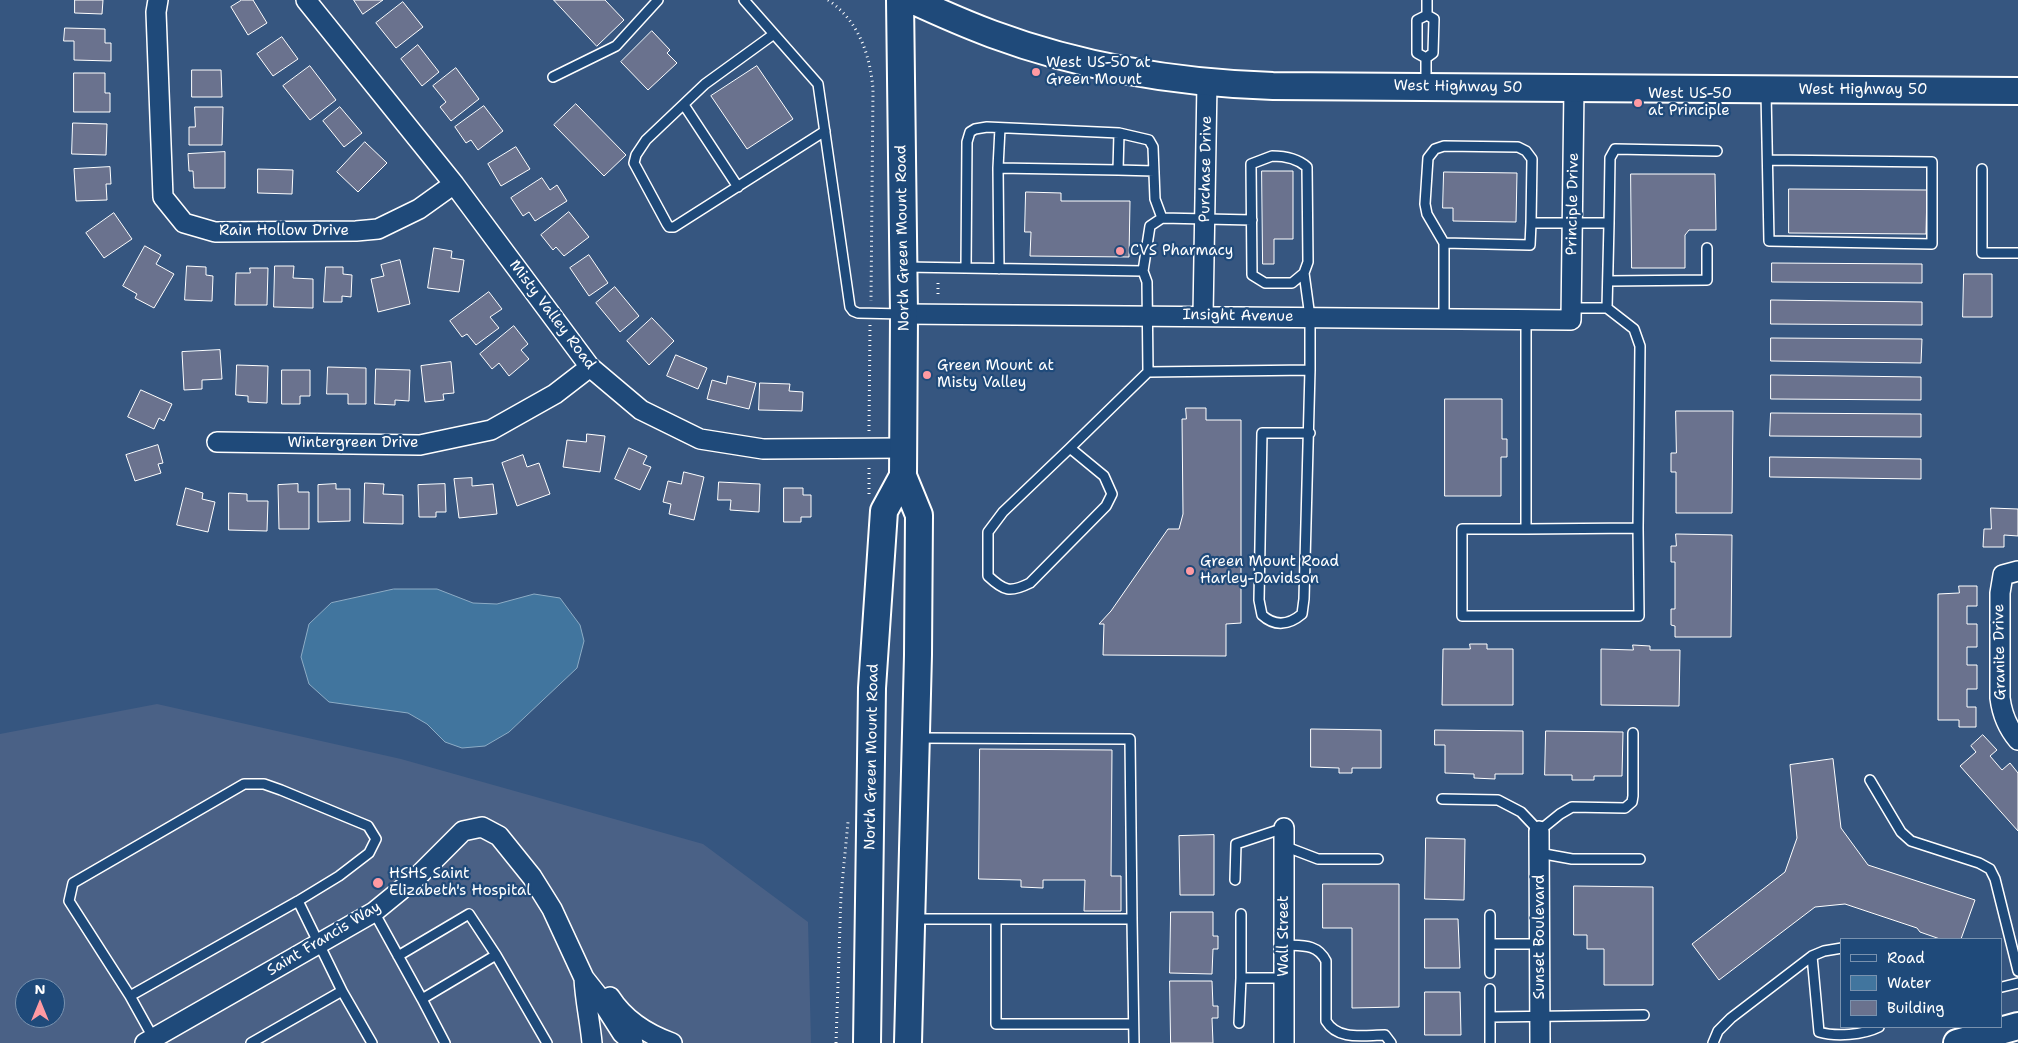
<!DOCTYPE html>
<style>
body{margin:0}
#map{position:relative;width:2018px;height:1043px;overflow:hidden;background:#365680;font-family:"Shantell Sans",sans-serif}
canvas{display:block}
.legend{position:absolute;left:1840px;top:938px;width:162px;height:90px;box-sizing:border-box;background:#1f4a7a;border:1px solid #7992af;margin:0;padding:6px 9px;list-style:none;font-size:15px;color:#fff}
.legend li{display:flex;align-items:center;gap:10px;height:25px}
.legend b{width:25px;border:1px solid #7992af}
.north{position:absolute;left:15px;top:978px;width:50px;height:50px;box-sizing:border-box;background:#1f4a7a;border:1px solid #7992af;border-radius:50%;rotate:0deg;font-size:14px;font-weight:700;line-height:20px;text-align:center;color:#fff}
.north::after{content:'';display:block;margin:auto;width:18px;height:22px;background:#ff9aa2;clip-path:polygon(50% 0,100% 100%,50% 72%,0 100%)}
</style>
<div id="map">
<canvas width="2018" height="1043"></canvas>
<ul class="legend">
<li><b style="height:6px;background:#1f4a7a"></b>Road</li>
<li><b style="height:14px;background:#41759e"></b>Water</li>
<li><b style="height:14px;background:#6a728e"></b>Building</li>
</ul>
<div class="north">N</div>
</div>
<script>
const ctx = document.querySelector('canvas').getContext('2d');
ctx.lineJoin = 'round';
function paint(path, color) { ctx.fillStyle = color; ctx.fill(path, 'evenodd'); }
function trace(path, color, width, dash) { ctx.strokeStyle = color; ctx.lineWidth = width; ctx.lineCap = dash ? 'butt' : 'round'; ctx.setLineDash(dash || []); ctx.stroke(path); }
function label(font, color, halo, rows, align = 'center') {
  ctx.font = font + ' "Shantell Sans",sans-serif'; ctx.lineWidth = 4.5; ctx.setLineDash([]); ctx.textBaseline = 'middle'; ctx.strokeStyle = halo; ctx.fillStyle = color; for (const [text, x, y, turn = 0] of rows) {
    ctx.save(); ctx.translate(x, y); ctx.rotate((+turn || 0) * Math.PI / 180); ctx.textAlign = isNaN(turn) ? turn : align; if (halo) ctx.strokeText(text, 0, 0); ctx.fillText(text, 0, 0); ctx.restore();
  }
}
const built = new Path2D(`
 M157,704L401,759L703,844L808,922L811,1043H0V734ZM25,988H55V1018H25Z`);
const water = new Path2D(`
 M394,589H437L473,603L497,604L534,594L560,598L580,625L584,641L577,668L509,732L485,746L462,748L445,742L427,724L408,713L329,702L309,684L301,657L309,624L331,603Z`);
const building = new Path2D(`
 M75,0H103L102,14L75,13Z
 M242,0H253L267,23L248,35L231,7Z
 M354,0H383L363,14Z
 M554,0H605L624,20L597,46Z
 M403,2L423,27L396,48L376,23Z
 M65,28L105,29V43H111V61L74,60V41H64Z
 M652,31L670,50L667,53L677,63L648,90L621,62Z
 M282,37L298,59L273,76L257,54Z
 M418,45L439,72L422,86L401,59Z
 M310,66L336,100L310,120L283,86Z
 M757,66L793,119L747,149L711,96Z
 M456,68L479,99L451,121L440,107L446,102L433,86Z
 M192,70H221L222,97H192Z
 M74,73H105V93H110V112H74Z
 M576,104L626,155L604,176L554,125Z
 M484,106L503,131L478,150L471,140L466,143L455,127Z
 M195,107H223L222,145H189V127H195Z
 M340,107L362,133L344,147L323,121Z
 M73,123L107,124L106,155L72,154Z
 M365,142L387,163L358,192L337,172Z
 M516,147L530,169L501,186L488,164Z
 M225,152V188H194L193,171H189L188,154Z
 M110,167L111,184H106L107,200L76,201L74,169Z
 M258,169L293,170L292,194L258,193Z
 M1262,171H1293V239H1274V264H1263Z
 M1444,172L1517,173L1516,222L1453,221V208H1443Z
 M1631,174H1715L1716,230H1689L1685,235V268H1632Z
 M542,178L550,190L557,185L567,201L535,221L529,212L523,216L511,198Z
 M1789,189L1927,190L1926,234L1789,233Z
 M1026,192L1061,193V201H1130L1129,257L1030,256L1031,232H1025Z
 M569,212L589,237L564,256L556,247L553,250L541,235Z
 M114,213L132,239L104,258L86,233Z
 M145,246L161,255L156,264L174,274L154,308L135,298L137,294L123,286Z
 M434,248L452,251L451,258L464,260L459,292L428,288Z
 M589,255L608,283L589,296L570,268Z
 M400,260L410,304L378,312L371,279L384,276L381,265Z
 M1772,263L1922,264V283L1772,282Z
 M187,266L206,267V275L213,276L212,301L185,300Z
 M275,266H294L293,278L313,279V308L274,307Z
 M326,267H343V274L352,275L351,297L342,296V302H324Z
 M250,268H268L267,305H235L236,273H250Z
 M1964,274H1992V317H1963Z
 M615,287L639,316L620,332L596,303Z
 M489,292L502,309L490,317L499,328L476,345L467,334L462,337L450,321Z
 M1771,300L1922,302V325L1771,324Z
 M652,318L674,341L649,365L627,341Z
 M514,326L528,344L521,350L529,359L509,376L499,363L492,369L480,354Z
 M1771,338L1922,339L1921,363L1771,361Z
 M220,350L222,379L202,380V389L184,390L182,352Z
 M676,355L707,368L698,389L667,376Z
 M451,362L454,393L443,394L444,400L425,402L421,366Z
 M237,365L268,366L267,403L248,402V396L236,395Z
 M328,367L366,368V404H348V394H327Z
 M376,369L410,370L409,401L395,400V405L375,404Z
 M282,370H310V396H300V404H282Z
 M1771,375L1921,377V400L1771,399Z
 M728,376L756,383L749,409L707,399L712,380L726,384Z
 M760,383L790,384L789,391L803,392L802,411L759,410Z
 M141,390L172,404L164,421L159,418L154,429L128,417Z
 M1445,399H1502V439H1507V457H1501V496H1445Z
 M1186,408H1206V420H1241V623L1226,624V656L1103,655L1104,624H1099L1111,611L1168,529H1179L1183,514L1182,419H1186Z
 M1676,411H1733L1732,513H1676V472H1671V453H1676Z
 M1771,413L1921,414V437L1770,436Z
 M587,434L605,436L600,472L563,467L567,440L586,442Z
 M158,445L163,463L158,464L161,473L135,481L126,455Z
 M629,448L647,456L643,464L651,467L640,490L615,479Z
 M523,455L527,467L539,463L550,494L517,506L502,463Z
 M1770,457L1921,459V479L1770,477Z
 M684,472L704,477L694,520L669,514L671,504L663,502L668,481L681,484Z
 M472,478V486L493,484L497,514L459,518L454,479Z
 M719,482L760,484L759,512L730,510L731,500H718Z
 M365,483L384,484L383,494L403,495V524L364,523Z
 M298,484V492H309V529H279L278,485Z
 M336,484V489H350V521L318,522V485Z
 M445,484L446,512H436V517H419L418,485Z
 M186,488L203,493L202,499L215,502L208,532L177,525Z
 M784,488H803V495H811V517H801V522H784Z
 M229,493L247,494V501H268L267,531L229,530Z
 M1991,508L2018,509V536L2004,535V547H1983L1984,529H1991Z
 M1676,534L1732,535L1731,637H1675V626L1671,625V609H1675V562H1671V546H1676Z
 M1959,586H1977V606H1967V624H1977V647H1967V665H1977V689H1967V707H1976V727H1959V720H1938V594L1959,593Z
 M1470,644H1487V649H1513V705H1442L1443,649H1470Z
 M1633,645L1650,646V650H1680L1679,706L1601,705V649L1633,650Z
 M1311,729L1381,730V768H1352V773H1339V768L1311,767Z
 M1435,730L1523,731V774H1495V779L1474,778V774L1445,773V745H1435Z
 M1546,731L1623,732L1622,776H1594V780H1572V775H1545Z
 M1983,735L1997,750L1990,756L2002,770L2010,763L2018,773V831L1960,766L1976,752L1971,746Z
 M980,749L1112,750L1111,876H1121V911H1084L1085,880H1043V888L1021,887V880L979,879Z
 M1833,759L1841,828L1868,865L1975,900L1961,939H1940L1920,932L1917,928L1845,904L1815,907L1719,980L1692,944L1785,872L1797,838L1790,765Z
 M1214,835V895H1180L1179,836Z
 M1426,838L1465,839L1464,900L1425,899Z
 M1323,884H1399V1007L1352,1008V928H1323Z
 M1574,886L1653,887V985H1604V949H1587V935H1574Z
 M1171,912H1213V936H1218V949H1213L1212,974L1170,973Z
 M1425,919H1458L1460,968H1425Z
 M1170,981H1212L1213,1006H1218V1018H1212L1213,1043H1171Z
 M1425,992H1460L1461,1035H1425Z`);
const path = new Path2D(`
 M828,0C858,20 870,54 873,89L871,301
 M938,283V297
 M869,431L870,325
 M869,494V465
 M836,1043L841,895L848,822`);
const lane = new Path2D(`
 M744,0L818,84L850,307L853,311L858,313L903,314
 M1427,15L1434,19L1433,53L1426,58L1417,53V20Z
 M1427,15V0
 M774,34L705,84L646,140L636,155L634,163L667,224L669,227H674L825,131
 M1426,58V86
 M553,77L616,46L658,0
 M1766,92L1769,241L1932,244V162L1769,160
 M684,105L738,187
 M1272,156C1285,156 1297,158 1307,167L1308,262L1304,273L1292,283H1265L1252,275L1251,164Z
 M998,168L1000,128
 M1982,169V253H2018
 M1118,170L1154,171
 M1609,223L1610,158L1615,149L1717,151
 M1444,243L1530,245L1531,223H1609L1607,308H1571
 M906,267L1143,271L1150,226L1162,218L1252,220
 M966,268L967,142L970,132L975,129L987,127L1119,133L1149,140L1153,147L1155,199L1162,218
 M999,269L998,168L1118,170L1119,133
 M1143,271L1147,282L1148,372L1310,370V317L1304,273
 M1608,281L1707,280V248
 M1444,318V243L1427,214L1425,204L1428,158L1435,149L1444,146L1518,147L1526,151L1532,159L1531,223
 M1526,319V529L1638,528L1640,346L1634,329L1607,308
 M1310,433H1262L1259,600L1262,615C1275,627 1289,625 1302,614L1304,599L1310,370
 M1070,448L1104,476L1112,494L1106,506L1030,583C1010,593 1004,591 988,576V532L1003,512Z
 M1070,448L1148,372
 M1526,529H1462V616H1639L1638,528
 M1870,780L1901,832L1911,841L1979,863L1990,869L1995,879L2018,971
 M1442,799L1498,800L1521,812L1539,831L1560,814L1572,807L1625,808L1632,802L1633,796V733
 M1284,846L1318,859H1378
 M1539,853L1572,859H1640
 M1235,880L1236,844L1284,828
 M374,912L422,999L496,955L469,914L398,956
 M1490,915V973
 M914,919H1132L1130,739L919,738
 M996,919V1024H1133
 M1132,919L1134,1043
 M1490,944H1540
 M1284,945C1301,946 1317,943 1326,961V1021C1338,1041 1364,1035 1385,1035L1391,1043
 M496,955L547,1043
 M1812,956L1819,1032C1836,1037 1863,1035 1879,1027
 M1241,978V914
 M2002,987L2018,983
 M1490,989V1043
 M342,991L372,1043
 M130,996L69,901L73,883L244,784H264L281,790L368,826L376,839L369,853L339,876L298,901
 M422,999L445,1043
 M1490,1017L1644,1015
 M1239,1023L1241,978H1284
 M155,1041L130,996L298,901L342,991L251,1043
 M1713,1043L1718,1031L1731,1018L1812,956L1824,951L1842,948`);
const street = new Path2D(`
 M158,0L156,12L163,197L184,223L215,232L356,231L378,229L419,209L454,184
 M306,0L454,184L590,367L641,410L700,439L763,449L903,448
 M904,314L1571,320L1574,88
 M1203,315L1207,83
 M217,442L420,445L491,430L555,394L590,367
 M2018,571L2003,575L2000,593V698C2002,714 2007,727 2018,740
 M1539,831L1540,1043
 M584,978C585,1000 590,1021 592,1043
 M610,997C624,1019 647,1034 672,1043
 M145,1043L374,912L418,876L463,831L482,827L499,836L532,877L552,909L584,978L599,997L622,1033L633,1043
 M1284,1043V828`);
const secondary = new Path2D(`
 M900,0L904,314L903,476L919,515L918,655L908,1043
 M912,0C938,12 965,24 992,34C1081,67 1179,83 1273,86L2018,91
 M867,1043L872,688L884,511L903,476
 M1957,1043L2018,1026`);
const markers = [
 [1036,72,5,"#ff9aa2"],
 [1638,103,5,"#ff9aa2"],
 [1120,251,5,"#ff9aa2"],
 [927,375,5,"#ff9aa2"],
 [1190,571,5,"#ff9aa2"],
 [378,883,6,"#ff9aa2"]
];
const poiNames = [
 ["West US-50 at",1046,63],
 ["Green Mount",1046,80],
 ["West US-50",1648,94],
 ["at Principle",1648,111],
 ["CVS Pharmacy",1130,251],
 ["Green Mount at",937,366],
 ["Misty Valley",937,383],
 ["Green Mount Road",1200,562],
 ["Harley-Davidson",1200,579],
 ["HSHS Saint",389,874],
 ["Elizabeth's Hospital",389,891]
];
const streetNames = [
 ["West Highway 50",1458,87,1],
 ["West Highway 50",1863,90],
 ["Purchase Drive",1206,169,-89],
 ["Principle Drive",1573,204,-89],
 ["Rain Hollow Drive",284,231],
 ["North Green Mount Road",903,238,-91],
 ["Misty Valley Road",552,315,53],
 ["Insight Avenue",1238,316,1],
 ["Wintergreen Drive",353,443],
 ["Granite Drive",2000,652,-91],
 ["North Green Mount Road",872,757,-89],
 ["Wall Street",1284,936,-90],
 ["Sunset Boulevard",1540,937,-90],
 ["Saint Francis Way",324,939,-31]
];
paint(built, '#4a6186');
paint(water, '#41759e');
trace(water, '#8dacc5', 1);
paint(building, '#6a728e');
trace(building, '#fff', 1);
trace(lane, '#fff', 12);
trace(street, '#fff', 22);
trace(secondary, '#fff', 30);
trace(path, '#fff', 3, [1, 4]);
trace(lane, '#1f4a7a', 9);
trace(street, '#1f4a7a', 19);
trace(secondary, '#1f4a7a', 26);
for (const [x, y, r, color] of markers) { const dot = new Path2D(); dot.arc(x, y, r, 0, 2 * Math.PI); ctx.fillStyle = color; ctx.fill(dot); trace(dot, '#1f4a7a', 2); }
label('15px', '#fff', '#1f4a7a', poiNames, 'left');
label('15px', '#fff', '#1f4a7a', streetNames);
</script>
